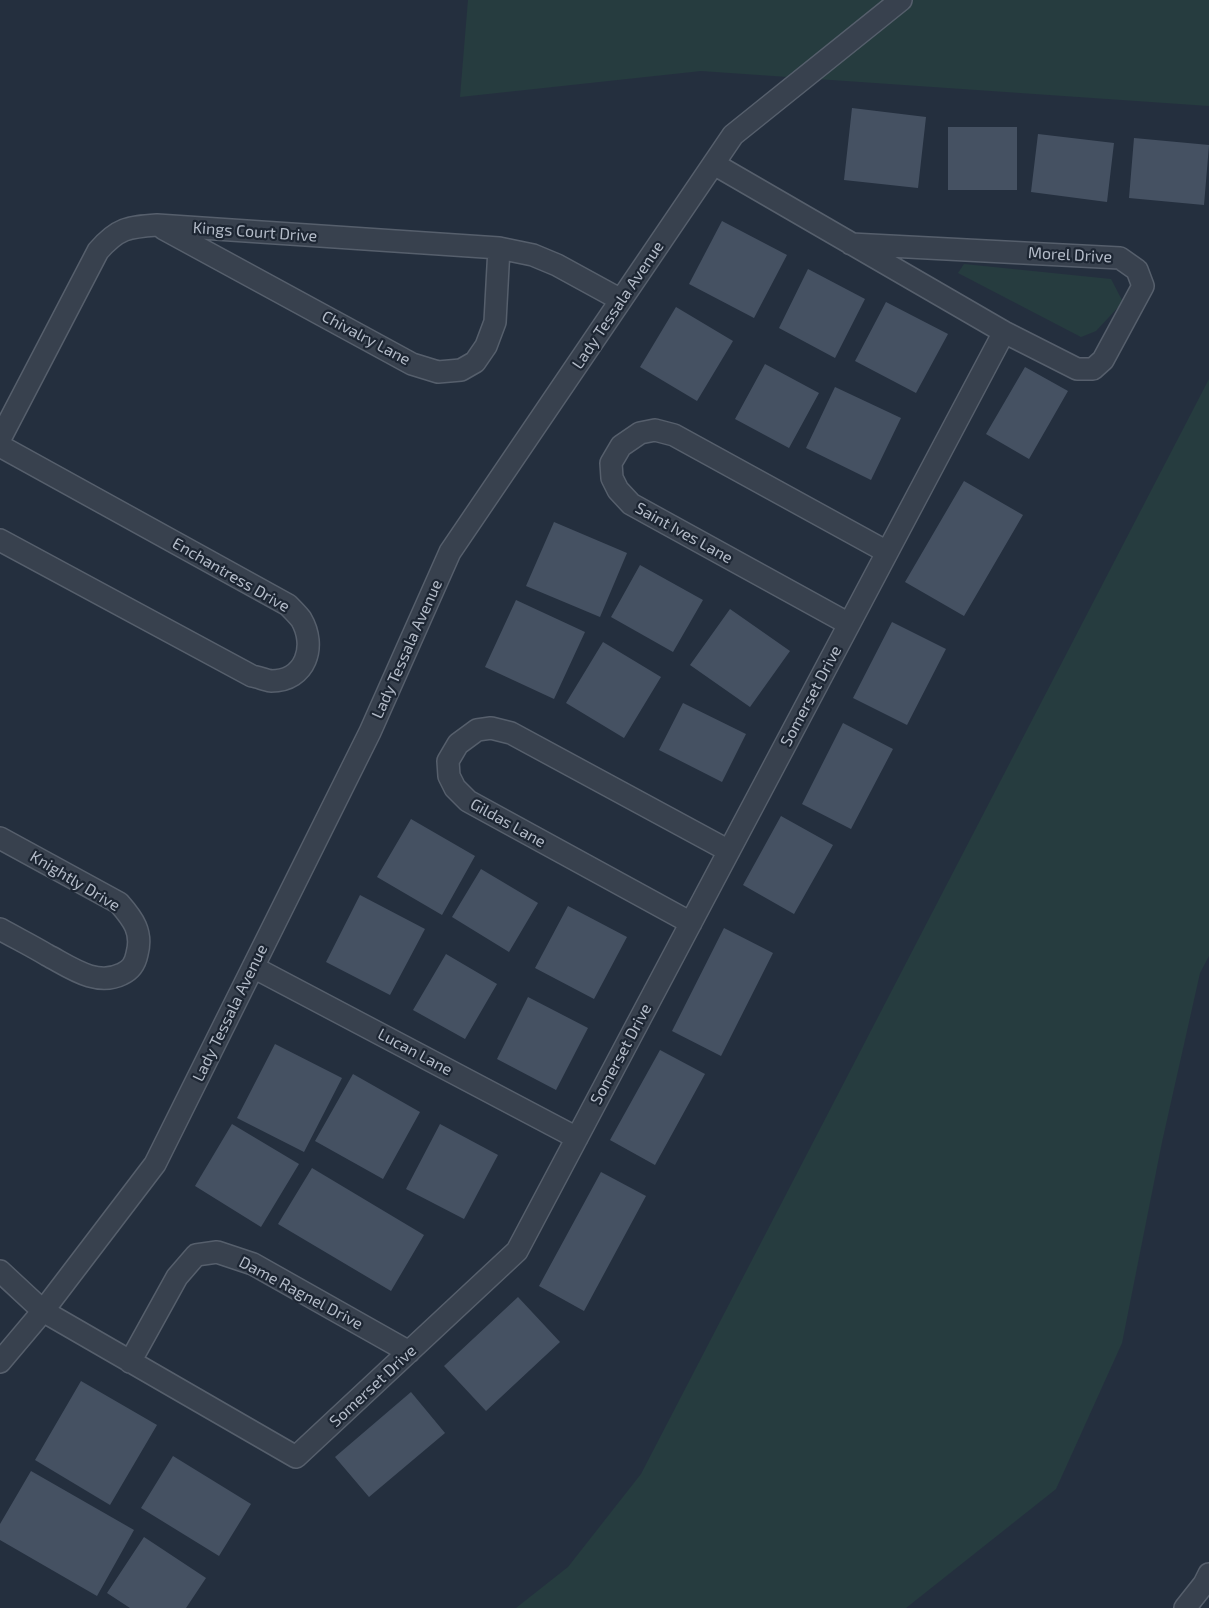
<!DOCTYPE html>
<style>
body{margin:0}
canvas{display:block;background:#242f3e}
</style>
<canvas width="1209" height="1608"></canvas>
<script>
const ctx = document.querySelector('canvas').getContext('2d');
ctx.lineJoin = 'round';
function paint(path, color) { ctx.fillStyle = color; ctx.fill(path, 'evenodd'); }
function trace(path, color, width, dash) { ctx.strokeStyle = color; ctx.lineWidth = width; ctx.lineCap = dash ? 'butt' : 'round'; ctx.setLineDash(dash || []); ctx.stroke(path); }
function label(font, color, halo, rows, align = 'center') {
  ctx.font = font + ' "Exo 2",sans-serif'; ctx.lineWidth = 4.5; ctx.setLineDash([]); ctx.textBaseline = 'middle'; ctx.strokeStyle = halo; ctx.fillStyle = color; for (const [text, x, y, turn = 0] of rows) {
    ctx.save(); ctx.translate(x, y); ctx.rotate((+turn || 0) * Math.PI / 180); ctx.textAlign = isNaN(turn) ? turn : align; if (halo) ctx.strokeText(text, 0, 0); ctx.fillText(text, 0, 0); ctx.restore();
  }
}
const green = new Path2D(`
 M468,0H1209V106L701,71L460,97Z
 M964,264L1111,279L1123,302L1096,331L1081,337L958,273Z
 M1209,379V956L1200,973L1162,1142L1122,1343L1056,1489L906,1608H516L568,1567L641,1474Z`);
const building = new Path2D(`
 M852,108L926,117L918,188L844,180Z
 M948,127H1017V190H948Z
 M1038,134L1114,143L1107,202L1031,192Z
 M1134,138L1209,145L1204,205L1129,198Z
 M722,221L787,255L754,318L689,284Z
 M808,269L865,299L835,358L779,328Z
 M886,302L948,334L916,393L855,361Z
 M676,307L733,341L697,401L640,367Z
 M765,364L819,393L789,448L735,419Z
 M1025,367L1068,391L1029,459L986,434Z
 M835,387L901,418L871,480L806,448Z
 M964,481L1023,515L964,616L905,582Z
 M554,522L627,553L600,617L526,586Z
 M640,565L703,600L673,652L611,617Z
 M516,600L585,632L554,699L485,667Z
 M730,609L790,651L750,707L690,665Z
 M892,622L946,649L907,725L853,698Z
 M603,642L661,677L624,738L566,703Z
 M683,703L746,734L722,782L659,750Z
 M843,723L893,749L851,829L802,804Z
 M781,816L833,845L794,914L743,885Z
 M411,819L475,856L442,915L377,877Z
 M481,869L538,903L509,952L452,917Z
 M360,895L425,929L390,995L326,962Z
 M568,906L627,937L594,999L535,968Z
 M724,928L773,953L721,1056L672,1031Z
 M446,954L497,984L465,1039L413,1010Z
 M528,997L588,1028L556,1090L497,1059Z
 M275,1044L342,1078L304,1152L237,1118Z
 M660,1050L705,1074L655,1165L610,1140Z
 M353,1074L420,1112L383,1179L315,1141Z
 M232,1124L299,1164L261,1227L195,1186Z
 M440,1124L498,1155L464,1219L406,1189Z
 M312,1168L424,1235L391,1291L278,1224Z
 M601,1172L646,1196L584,1311L539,1286Z
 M518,1297L560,1342L486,1411L444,1366Z
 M81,1381L157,1425L110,1505L35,1460Z
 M411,1392L445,1433L369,1497L335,1457Z
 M173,1456L251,1504L219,1556L141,1508Z
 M31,1471L134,1530L97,1596L0,1540V1524Z
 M144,1537L206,1578L186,1608H130L107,1593Z`);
const minor = new Path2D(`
 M714,164L1004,332L1077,369H1093L1103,360L1143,286L1137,270L1120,258L851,244
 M164,229L412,364L438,372L461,370L475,362L486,346L495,322L499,248
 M0,439L98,251C118,228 128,227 157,225L499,248L533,255L557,265L621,300
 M0,446L288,605C292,609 297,614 301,619C317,646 306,681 271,681C265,680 258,677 252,676L0,540
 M849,624L631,504L618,490L612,478L611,463L621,446L640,433L655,430L674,435L887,552
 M0,838L119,903C133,919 143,932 137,954C135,964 131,970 122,974C96,987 70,967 47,955C32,946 16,938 0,929
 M691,923L468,801L455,788L449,776L448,761L458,744L477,730L491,728L511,733L729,851
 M253,967L577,1138
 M0,1271L43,1311L296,1457L517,1251L1004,332
 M0,1362L43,1311L155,1164L370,732L450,552L733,135L901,0
 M130,1362L177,1277L196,1255L217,1252L253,1264L409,1352
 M1185,1608L1204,1584L1209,1574`);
const streetNames = [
 ["Kings Court Drive",255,232,4],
 ["Morel Drive",1070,255,3],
 ["Lady Tessala Avenue",618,305,-56],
 ["Chivalry Lane",366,338,28],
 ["Saint Ives Lane",684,533,29],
 ["Enchantress Drive",231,575,30],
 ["Lady Tessala Avenue",407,649,-66],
 ["Somerset Drive",811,696,-62],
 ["Gildas Lane",508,823,29],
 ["Knightly Drive",75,881,31],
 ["Lady Tessala Avenue",230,1013,-64],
 ["Lucan Lane",415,1052,28],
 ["Somerset Drive",621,1054,-62],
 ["Dame Ragnel Drive",301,1293,28],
 ["Somerset Drive",373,1386,-43]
];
paint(green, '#263c3f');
paint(building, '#455162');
trace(minor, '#565f6c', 24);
trace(minor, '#38414e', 21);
label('16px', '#b4bcc9', '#1d2633', streetNames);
</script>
